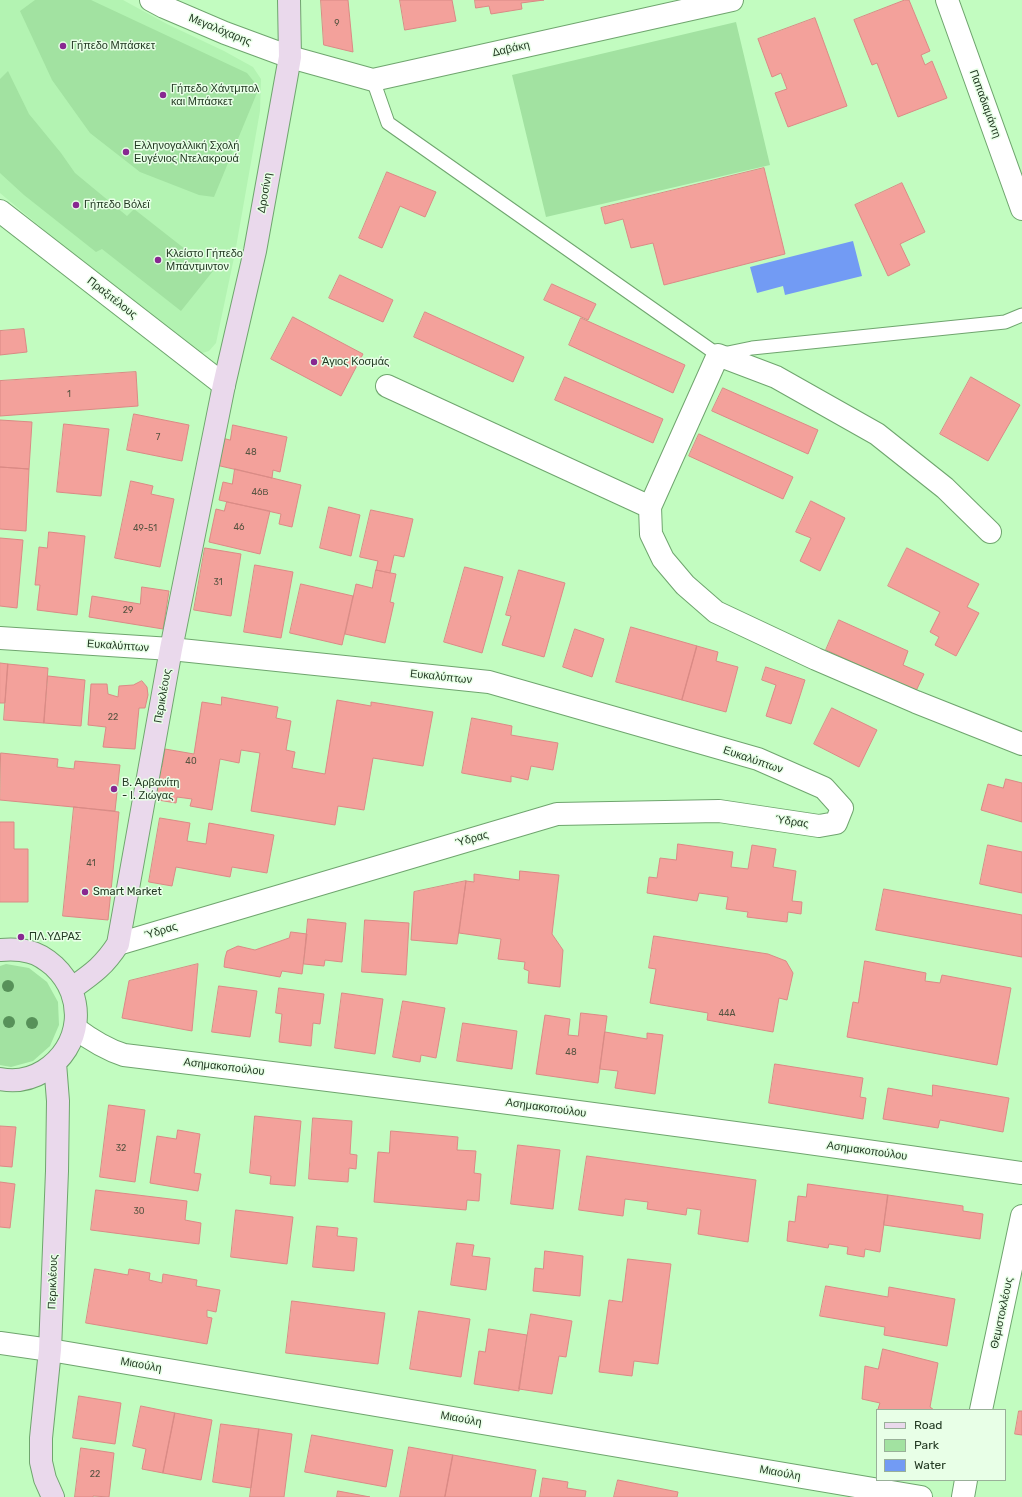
<!DOCTYPE html>
<meta charset="utf-8">
<style>
body{margin:0}
#map{position:relative;width:1022px;height:1497px;overflow:hidden;background:#c2fcc0;font-family:Rubik,sans-serif}
canvas{display:block}
.legend{position:absolute;left:876px;top:1409px;width:130px;height:72px;box-sizing:border-box;background:#e8ffe7;border:1px solid #99b099;margin:0;padding:5px 7px;list-style:none;font-size:12px;color:#233a23}
.legend li{display:flex;align-items:center;gap:8px;height:20px}
.legend b{width:20px;border:1px solid #99b099}
</style>
<div id="map">
<canvas width="1022" height="1497"></canvas>
<ul class="legend">
<li><b style="height:5px;background:#ead9ec"></b>Road</li>
<li><b style="height:11px;background:#a2e2a1"></b>Park</li>
<li><b style="height:11px;background:#729bf4"></b>Water</li>
</ul>
</div>
<script>
const ctx = document.querySelector('canvas').getContext('2d');
ctx.lineJoin = 'round';
function paint(path, color) { ctx.fillStyle = color; ctx.fill(path, 'evenodd'); }
function trace(path, color, width, dash) { ctx.strokeStyle = color; ctx.lineWidth = width; ctx.lineCap = dash ? 'butt' : 'round'; ctx.setLineDash(dash || []); ctx.stroke(path); }
function label(font, color, halo, rows, align = 'center') {
  ctx.font = font + ' Rubik,sans-serif'; ctx.lineWidth = 3; ctx.setLineDash([]); ctx.textBaseline = 'middle'; ctx.strokeStyle = halo; ctx.fillStyle = color; for (const [text, x, y, turn = 0] of rows) {
    ctx.save(); ctx.translate(x, y); ctx.rotate((+turn || 0) * Math.PI / 180); ctx.textAlign = isNaN(turn) ? turn : align; if (halo) ctx.strokeText(text, 0, 0); ctx.fillText(text, 0, 0); ctx.restore();
  }
}
const built = new Path2D(`
 M0,0H123L167,24L224,51L253,67L261,79L260,111L235,253L216,343L209,351L199,354L181,345L0,193Z`);
const green = new Path2D(`
 M35,0H91L247,73L259,88L214,197L199,195L140,172L90,133L52,80L20,11Z
 M736,22L770,165L546,217L512,75Z
 M8,71L29,114L61,153L75,173L127,216L134,209L213,271L181,311L102,249L96,252L24,195L0,173V79Z
 M6,964L29,968L47,982L58,1002L59,1025L50,1046L33,1061L11,1067L0,1065V966Z`);
const water = new Path2D(`
 M853,241L862,276L785,295L783,286L757,293L750,267Z`);
const building = new Path2D(`
 M321,0H348L353,52L324,45Z
 M400,0H452L456,21L405,30Z
 M475,0H544L521,3L522,9L491,14L489,6L476,8Z
 M905,0H909L930,51L921,55L925,65L932,61L947,98L898,117L877,63L872,65L854,20Z
 M815,18L847,106L788,127L775,93L787,89L781,73L772,77L758,39Z
 M764,168L785,254L664,285L653,243L631,248L623,219L605,224L601,208Z
 M387,172L436,192L425,217L400,206L382,248L359,238Z
 M902,183L925,232L900,244L910,265L888,276L855,205Z
 M340,275L393,300L383,322L329,298Z
 M552,284L596,304L588,320L544,300Z
 M425,312L524,357L513,382L414,337Z
 M293,317L363,354L341,396L271,359Z
 M581,318L685,365L673,393L569,345Z
 M24,329L27,352L0,355V331Z
 M136,372L138,406L0,416V381Z
 M565,377L663,419L653,443L555,400Z
 M971,377L1020,405L988,461L940,434Z
 M723,388L818,430L808,454L712,411Z
 M134,414L189,425L182,461L127,450Z
 M0,420L32,422L29,469L0,467Z
 M64,424L109,429L101,496L57,492Z
 M233,425L287,437L280,472L273,470L272,478L216,465L222,438L230,440Z
 M699,434L793,477L783,499L689,456Z
 M0,467L29,469L26,531L0,529Z
 M235,469L301,485L292,527L279,524L281,514L219,500L223,482L232,484Z
 M131,481L153,486L151,494L174,499L160,567L115,558Z
 M811,501L845,518L820,571L800,561L811,538L796,532Z
 M227,502L270,511L260,554L209,542L216,509L224,511Z
 M329,507L360,515L351,556L320,548Z
 M371,510L413,519L404,557L394,555L390,573L376,570L378,561L360,557Z
 M49,532L85,536L77,615L37,610L40,585H35L39,547L47,548Z
 M0,538L23,540L17,608L0,606Z
 M205,548L241,554L231,616L194,610Z
 M907,548L979,584L967,607L979,613L956,656L935,645L939,637L930,632L940,612L888,586Z
 M255,565L293,572L281,638L244,632Z
 M465,567L503,577L482,653L444,642Z
 M376,570L396,574L390,602L394,603L385,643L345,634L356,584L372,588Z
 M519,570L565,583L544,657L502,645L511,616L506,615Z
 M301,584L353,596L342,645L290,633Z
 M142,587L169,591L163,629L89,617L92,596L140,604Z
 M839,620L908,651L903,665L924,674L916,691L826,650Z
 M631,627L697,646L682,700L616,682Z
 M575,629L604,639L592,677L563,667Z
 M697,646L718,652L716,661L738,667L726,712L682,700Z
 M0,663L8,664L5,703H0Z
 M8,664L48,668L44,723L4,720Z
 M766,667L805,680L791,724L766,716L776,685L762,680Z
 M48,676L85,680L81,726L44,723Z
 M142,681L147,687L148,695L145,708H139L135,749L103,747L106,727L88,725L91,684H107L108,694L118,697L119,686L133,685Z
 M222,697L278,707L276,718L291,721L286,750L295,752L292,768L325,774L337,700L371,706V702L433,712L423,766L373,758L364,810L338,806L335,825L251,811L260,753L241,750L239,763L220,759L212,810L190,806L192,799L177,797L176,803L152,799L157,766L162,767L165,749L194,754L202,702L221,705Z
 M832,708L877,730L859,767L814,744Z
 M472,718L512,726L511,735L558,743L553,770L531,766L528,780L511,776V782L462,773Z
 M1,753L58,759L57,767L74,769L75,761L120,765L115,811L0,800Z
 M1006,779L1022,783V822L981,810L988,784L1003,788Z
 M74,807L119,812L108,920L63,916Z
 M160,818L190,823L187,841L206,844L209,823L274,835L267,873L232,867L230,877L176,867L172,886L149,882Z
 M0,822H14V849H28V902H0Z
 M678,844L733,852L731,867L748,869L752,845L776,849L773,867L796,871L792,901L802,902L801,914L788,912L787,922L747,917L748,912L726,909L728,897L699,893L697,901L647,893L649,877L657,878L660,858L676,860Z
 M988,845L1022,852V893L980,884Z
 M520,871L559,875L552,934L563,950L560,987L528,983L529,971L524,969L525,962L498,959L501,939L459,933L466,881L474,882V874L519,880Z
 M466,881L457,944L411,940L414,892Z
 M884,889L1022,915V957L876,930Z
 M308,919L346,923L342,962L325,960L324,966L304,964Z
 M365,920L409,923L406,975L362,972Z
 M291,932L307,934L302,974L282,971L280,977L224,967L225,958L227,951L238,946L255,950L289,938Z
 M654,936L768,954L786,961L793,973L787,1000L779,998L773,1032L707,1020L708,1013L650,1003L656,969L649,968Z
 M865,961L926,973L925,981L940,983L942,975L1011,988L997,1065L847,1037L853,1002L858,1003Z
 M198,964L192,1031L122,1018L129,981Z
 M219,986L257,991L250,1037L212,1032Z
 M279,988L324,994L320,1024L313,1023L311,1046L279,1042L282,1014L276,1013Z
 M342,993L383,999L375,1054L335,1048Z
 M403,1001L445,1008L436,1058L421,1055L420,1062L393,1057Z
 M581,1013L607,1016L598,1083L536,1074L545,1015L570,1019L568,1035L578,1036Z
 M463,1023L517,1031L512,1069L457,1061Z
 M605,1032L647,1039V1033L663,1035L655,1094L615,1088L618,1071L600,1069Z
 M775,1064L863,1078L860,1097L866,1098L863,1119L769,1103Z
 M933,1085L1009,1098L1003,1132L940,1120L938,1128L883,1119L888,1088L932,1096Z
 M109,1105L145,1110L135,1182L100,1177Z
 M255,1116L301,1121L295,1186L270,1184L271,1176L250,1173Z
 M313,1118L352,1121L350,1154L357,1155L356,1169L349,1168L348,1182L309,1179Z
 M0,1126L16,1127L12,1167L0,1166Z
 M178,1130L200,1134L194,1173L201,1174L198,1191L150,1183L157,1136L176,1139Z
 M391,1131L458,1137L457,1150L476,1151L474,1173L481,1174L479,1201L467,1200L466,1210L374,1202L378,1152L389,1153Z
 M518,1145L560,1150L553,1209L511,1204Z
 M587,1156L756,1180L748,1242L698,1234L701,1210L687,1208L686,1215L647,1209L648,1202L625,1199L623,1216L579,1210Z
 M0,1182L15,1184L10,1228L0,1227Z
 M808,1184L888,1195L880,1252L865,1249L864,1257L847,1254L848,1247L829,1244L828,1248L787,1241L789,1221L795,1222L798,1196L806,1197Z
 M96,1190L187,1201L185,1220L201,1223L199,1244L91,1230Z
 M888,1195L963,1206V1211L983,1214L980,1239L884,1225Z
 M236,1210L293,1217L287,1264L231,1257Z
 M317,1226L338,1228L337,1236L357,1238L354,1271L313,1267Z
 M457,1243L474,1245L472,1256L490,1258L486,1290L451,1285Z
 M545,1251L583,1256L580,1296L533,1291L535,1268L543,1269Z
 M628,1259L671,1264L658,1364L634,1361L632,1376L599,1372L609,1300L622,1302Z
 M95,1269L128,1275L129,1269L150,1273L149,1280L162,1283L163,1274L197,1280L196,1286L220,1290L216,1312L207,1310V1317L212,1318L207,1344L86,1323Z
 M826,1286L888,1297L889,1287L955,1299L947,1346L884,1335L885,1327L820,1316Z
 M292,1301L385,1313L378,1364L286,1353Z
 M419,1311L470,1319L461,1377L410,1369Z
 M531,1314L572,1321L566,1357L559,1356L552,1394L519,1389Z
 M489,1329L527,1335L519,1391L474,1384L479,1351L485,1352Z
 M883,1349L938,1363L930,1407L934,1410H880L878,1409L880,1403L862,1399L865,1366L878,1369Z
 M79,1396L121,1403L115,1444L73,1438Z
 M141,1406L175,1413L163,1473L142,1469L146,1449L133,1446Z
 M1019,1411H1022V1435L1015,1434Z
 M175,1413L212,1420L201,1480L163,1473Z
 M221,1424L259,1429L251,1488L213,1482Z
 M259,1429L292,1434L284,1497H250Z
 M312,1435L393,1450L386,1487L305,1472Z
 M409,1447L453,1455L445,1497H400Z
 M81,1448L114,1453L109,1497L93,1496V1497H75Z
 M453,1455L536,1470L531,1497H445Z
 M543,1478L568,1482L567,1488L586,1491L585,1497H540Z
 M618,1480L678,1492L677,1497H614Z
 M338,1491L370,1497H337Z`);
const lane = new Path2D(`
 M373,80L388,123L718,355L752,348L1005,322L1022,315`);
const street = new Path2D(`
 M151,0L164,7L225,33L290,57L373,80L732,0
 M947,0L1022,209
 M0,211L224,385
 M387,386L650,507L718,355L776,377L877,434L945,488L990,532
 M650,507L651,534L663,559L685,585L716,612L816,659L916,702L1022,744
 M0,638L171,649L489,682L758,759L824,788L842,808L836,823L819,826L719,811L557,814L118,944
 M75,1028C91,1040 105,1049 124,1055C424,1091 723,1130 1022,1173
 M0,1343L50,1350L921,1497
 M981,1410L1022,1216
 M963,1497L966,1480`);
const secondary = new Path2D(`
 M0,950C10,949 20,949 30,952C39,954 47,960 54,966C87,997 82,1047 44,1071C31,1079 15,1082 0,1079
 M71,989C92,974 104,966 118,944L171,649L224,385L255,251L290,57L289,0
 M53,1497L45,1479L41,1462V1438L50,1350L57,1171L58,1101L55,1063`);
const trees = [
 [8,986],
 [9,1022],
 [32,1023]
];
const markers = [
 [63,46,4,"#882891"],
 [163,95,4,"#882891"],
 [126,152,4,"#882891"],
 [76,205,4,"#882891"],
 [158,260,4,"#882891"],
 [314,362,4,"#882891"],
 [114,789,4,"#882891"],
 [85,892,4,"#882891"],
 [21,937,4,"#882891"]
];
const numberNames = [
 ["9",337,23],
 ["1",69,394],
 ["7",158,437],
 ["48",251,452],
 ["46Β",260,492],
 ["46",239,527],
 ["49-51",145,528],
 ["31",218,582],
 ["29",128,610],
 ["22",113,717],
 ["40",191,761],
 ["41",91,863],
 ["44A",727,1013],
 ["48",571,1052],
 ["32",121,1148],
 ["30",139,1211],
 ["22",95,1474]
];
const streetNames = [
 ["Μεγαλόχαρης",220,30,22],
 ["Δαβάκη",511,49,-13],
 ["Παπαδιαμάντη",985,104,70],
 ["Δροσίνη",265,193,-80],
 ["Πραξιτέλους",112,298,38],
 ["Ευκαλύπτων",118,646,4],
 ["Ευκαλύπτων",441,677,6],
 ["Περικλέους",163,696,-80],
 ["Ευκαλύπτων",753,760,19],
 ["Ύδρας",792,822,8],
 ["Ύδρας",472,839,-16],
 ["Ύδρας",161,931,-17],
 ["Ασημακοπούλου",224,1067,7],
 ["Ασημακοπούλου",546,1108,8],
 ["Ασημακοπούλου",867,1151,8],
 ["Περικλέους",53,1282,-88],
 ["Θεμιστοκλέους",1002,1313,-78],
 ["Μιαούλη",141,1365,10],
 ["Μιαούλη",461,1419,10],
 ["Μιαούλη",780,1473,10]
];
const poiNames = [
 ["Γήπεδο Μπάσκετ",71,46],
 ["Γήπεδο Χάντμπολ",171,89],
 ["και Μπάσκετ",171,102],
 ["Ελληνογαλλική Σχολή",134,146],
 ["Ευγένιος Ντελακρουά",134,159],
 ["Γήπεδο Βόλεϊ",84,205],
 ["Κλείστο Γήπεδο",166,254],
 ["Μπάντμιντον",166,267],
 ["Άγιος Κοσμάς",322,362],
 ["Β. Αρβανίτη",122,783],
 ["- Ι. Ζιώγας",122,796],
 ["Smart Market",93,892],
 ["ΠΛ.ΥΔΡΑΣ",29,937]
];
paint(built, '#b3f3b2');
paint(green, '#a2e2a1');
paint(water, '#729bf4');
paint(building, '#f3a19b');
trace(building, '#da8a85', 1);
trace(lane, '#6fa56e', 15);
trace(street, '#6fa56e', 24);
trace(secondary, '#6fa56e', 24);
trace(lane, '#fff', 13);
trace(street, '#fff', 22);
trace(secondary, '#ead9ec', 22);
ctx.fillStyle = '#579159';
for (const [x, y] of trees) { ctx.beginPath(); ctx.arc(x, y, 6, 0, 2 * Math.PI); ctx.fill(); }
for (const [x, y, r, color] of markers) { const dot = new Path2D(); dot.arc(x, y, r, 0, 2 * Math.PI); ctx.fillStyle = color; ctx.fill(dot); trace(dot, '#e8ffe7', 1.5); }
label('9px', '#575441', null, numberNames);
label('11px', '#233a23', '#e8ffe7', streetNames);
label('11px', '#233a23', '#e8ffe7', poiNames, 'left');
</script>
